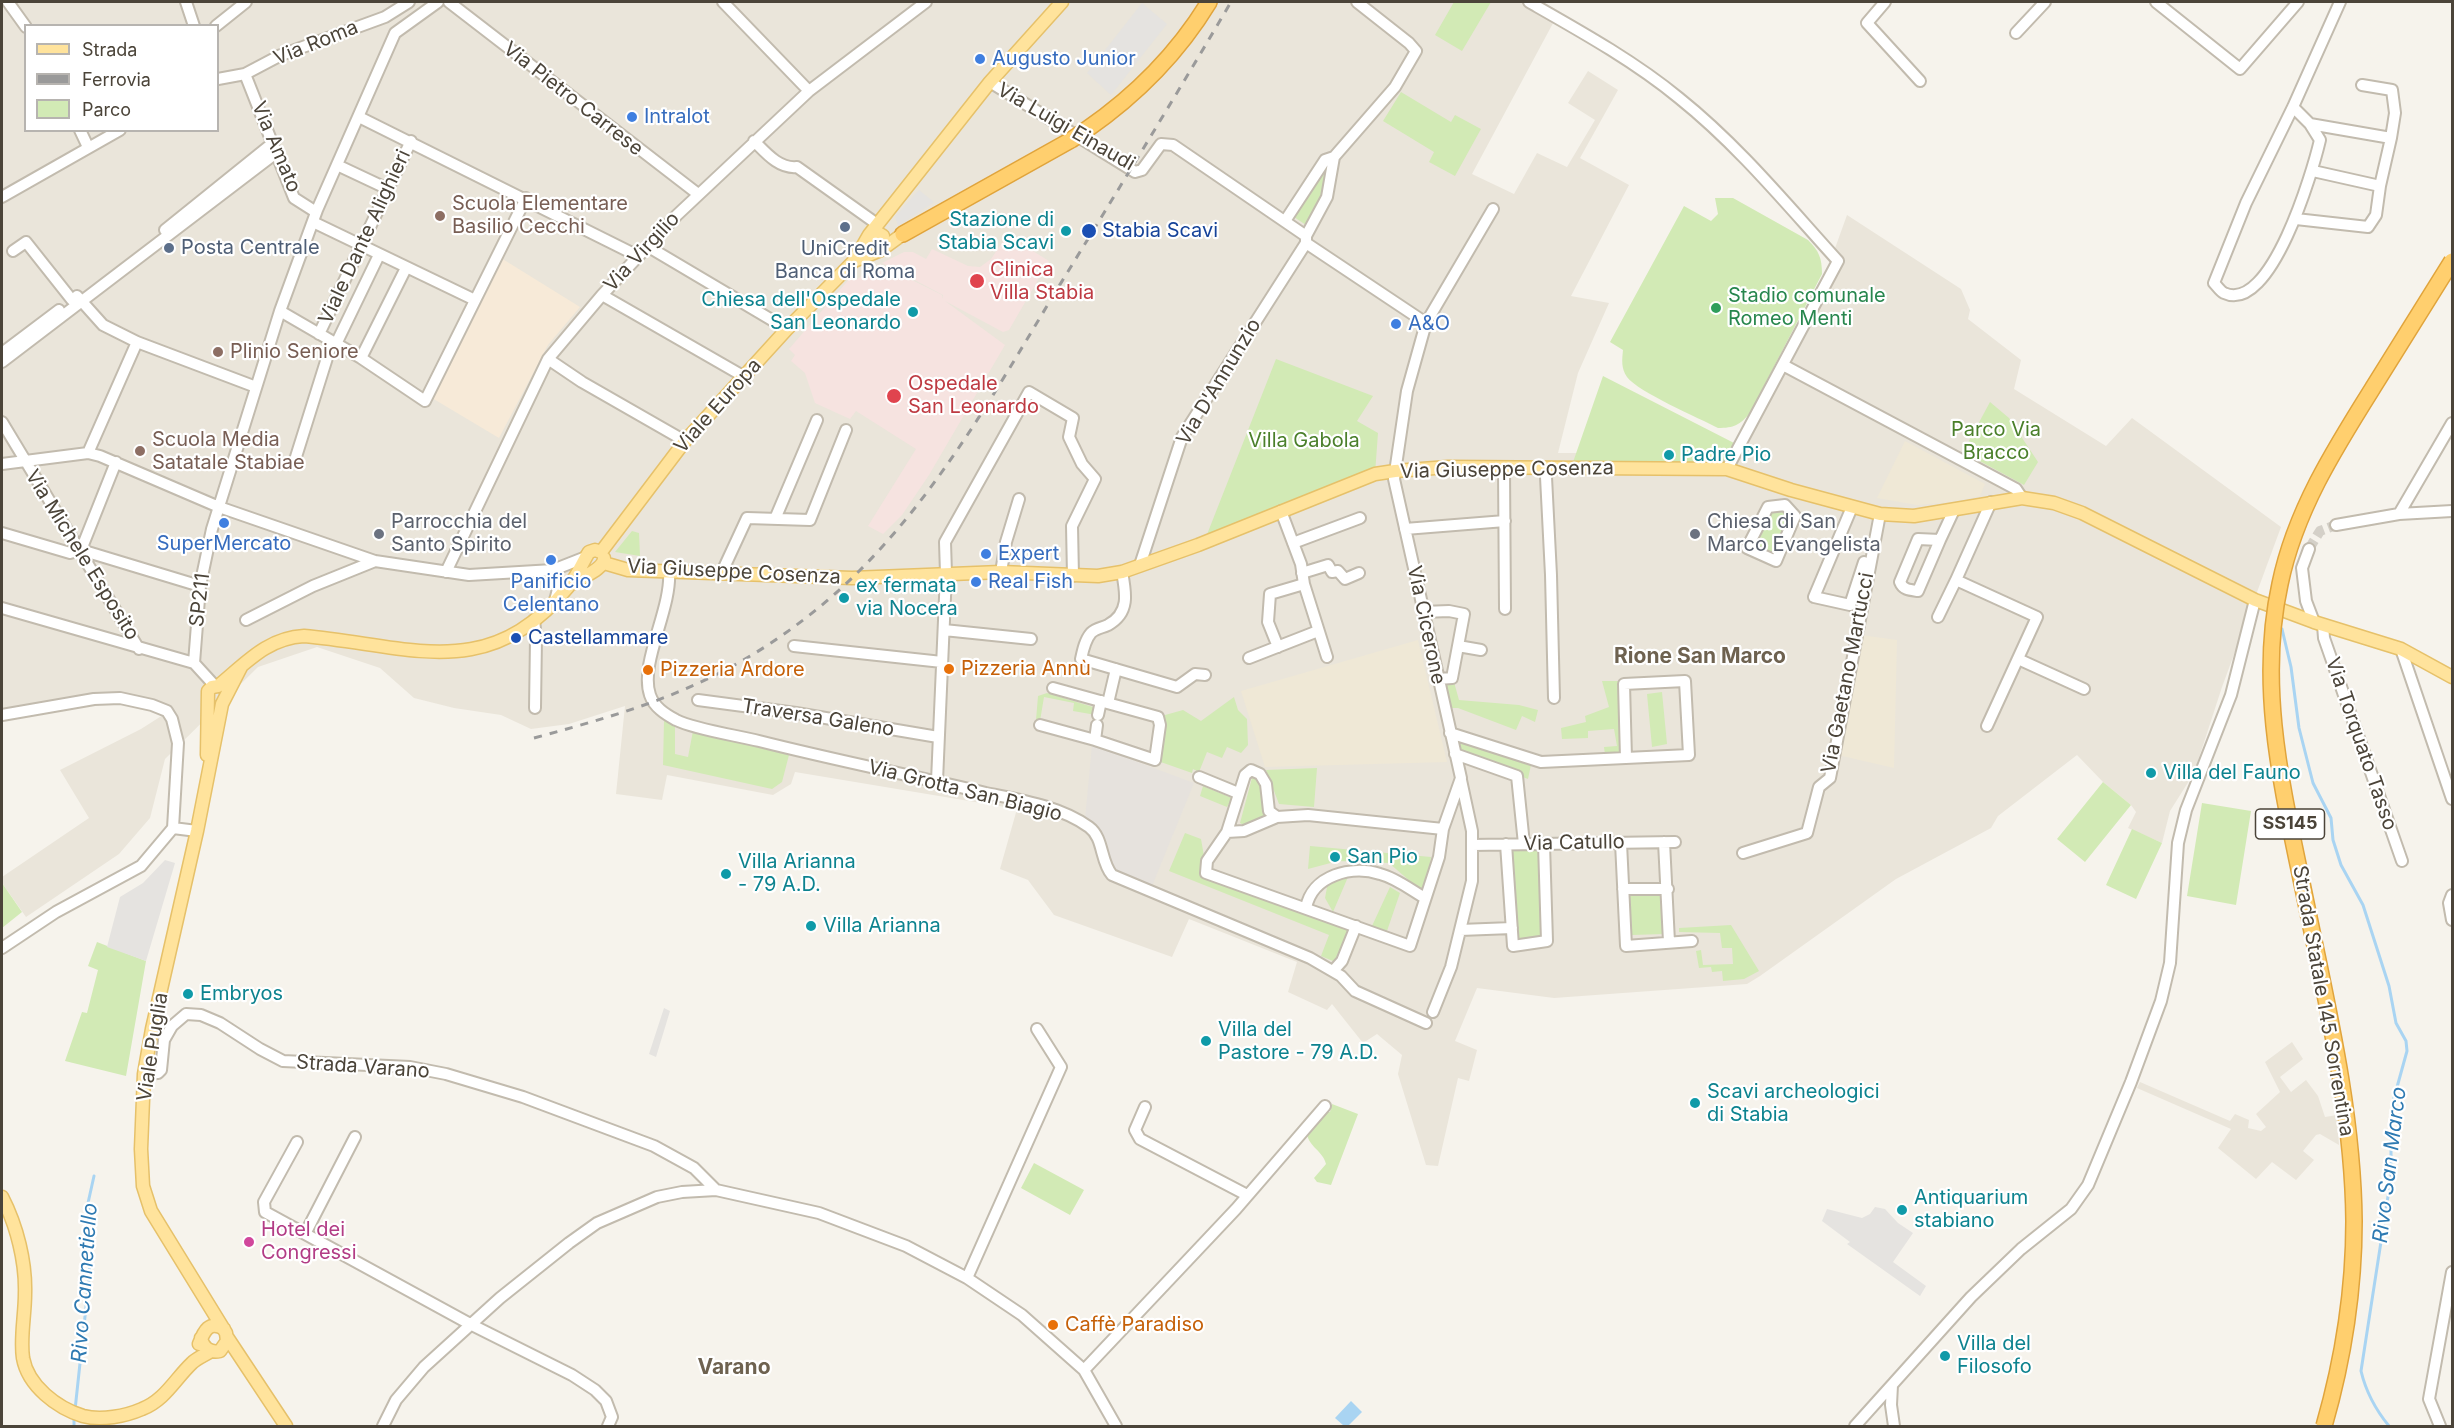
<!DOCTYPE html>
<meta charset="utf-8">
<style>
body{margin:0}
#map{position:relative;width:2454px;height:1428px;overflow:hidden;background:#f6f3ec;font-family:Inter,sans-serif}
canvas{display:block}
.frame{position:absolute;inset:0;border:3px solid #4b4439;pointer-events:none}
.legend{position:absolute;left:24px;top:24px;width:195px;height:108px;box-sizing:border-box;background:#fff;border:2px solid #b7b4b0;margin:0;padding:8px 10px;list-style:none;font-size:18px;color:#4b4439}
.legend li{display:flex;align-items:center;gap:12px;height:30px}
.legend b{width:30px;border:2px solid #b7b4b0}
</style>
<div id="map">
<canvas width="2454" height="1428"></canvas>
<div class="frame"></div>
<ul class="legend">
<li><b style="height:8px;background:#ffe39c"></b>Strada</li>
<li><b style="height:8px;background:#9a9a9a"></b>Ferrovia</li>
<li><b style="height:16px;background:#d2eab5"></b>Parco</li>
</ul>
</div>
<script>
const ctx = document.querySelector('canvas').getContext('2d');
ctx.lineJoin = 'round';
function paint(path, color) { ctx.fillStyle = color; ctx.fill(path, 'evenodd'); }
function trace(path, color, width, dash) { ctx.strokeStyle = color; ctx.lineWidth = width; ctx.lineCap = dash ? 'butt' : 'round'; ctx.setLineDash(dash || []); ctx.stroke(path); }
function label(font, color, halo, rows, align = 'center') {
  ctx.font = font + ' Inter,sans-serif'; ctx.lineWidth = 4.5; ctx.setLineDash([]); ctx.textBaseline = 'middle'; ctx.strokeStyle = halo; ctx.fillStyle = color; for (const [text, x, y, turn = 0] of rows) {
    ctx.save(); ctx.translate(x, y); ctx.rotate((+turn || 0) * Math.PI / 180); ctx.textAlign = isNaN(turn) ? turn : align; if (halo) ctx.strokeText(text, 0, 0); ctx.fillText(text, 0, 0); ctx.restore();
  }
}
const residential = new Path2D(`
 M2,2H1543L1559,12L1472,174L1514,194L1537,153L1567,167L1595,120L1568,103L1588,71L1618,90L1580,158L1629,185L1571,296L1609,303L1578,373L1558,453H1731L1829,265L1847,215L1961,289L1970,310L1968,319L2021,360L2014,389L2106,446L2132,418L2281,527L2222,687L2194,773L2170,811L2162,843L2128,828L2136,812L2131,805L2103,782L2077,755L1998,816L1991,828L1896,879L1760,976L1747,984L1554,998L1477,988L1455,1041L1477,1050L1469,1081L1458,1078L1438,1166L1426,1165L1398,1074L1402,1055L1377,1034L1363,1043L1332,1004L1327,1010L1288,992L1297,962L1189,919L1172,957L1054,915L1028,880L1000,869L1017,809L795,772L791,784L773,795L667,775L662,800L616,794L625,706L569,724L531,729L501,715L454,708L414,698L380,668L317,647L258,667L165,759L150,818L119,854L26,917L2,883V877L89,818L60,770L141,729L163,715L145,708L103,702L2,718ZM26,26H218V130H26Z
 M2292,1042L2303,1059L2280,1077L2291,1092L2306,1080L2318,1096L2325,1117L2337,1115L2339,1145L2320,1134L2316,1135L2303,1151L2314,1160L2296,1180L2272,1162L2256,1179L2218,1148L2231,1129L2137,1088L2140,1082L2230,1121L2235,1114L2249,1120L2248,1128L2261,1131L2266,1127L2256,1114L2280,1092L2265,1062Z`);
const commercial = new Path2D(`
 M501,258L580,307L548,345L499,438L432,398Z`);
const industrial = new Path2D(`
 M1092,745L1194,783L1152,886L1112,875L1085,819Z`);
const education = new Path2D(`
 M1905,441L1985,484L1980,496L1952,502L1917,505L1877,498Z
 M1861,635L1897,640L1894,768L1838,755Z
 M1418,640L1447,762L1265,767L1241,691Z`);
const medical = new Path2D(`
 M1007,235L1049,261L1009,330L1003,332L945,301L1005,345L929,475L902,515L883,534L868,526L916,449L856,411L850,419L815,403L805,373L791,361L795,355L789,349L851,277L856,280L880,264L942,295V299L943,295L882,263L904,252H913L926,259L932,249L968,266L980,267L991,259Z`);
const green = new Path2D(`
 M1454,2H1491L1462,51L1435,35Z
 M1401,92L1451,122L1455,115L1481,129L1455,176L1429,162L1434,152L1383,121Z
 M1328,163L1332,166L1325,177L1323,194L1306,225L1294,217Z
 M1715,198H1733L1808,240C1819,251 1822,258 1822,274L1750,413C1740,425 1734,428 1718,428C1699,418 1638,392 1627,377C1621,368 1622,360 1623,350L1610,342L1684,206L1711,221L1718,214Z
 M1276,359L1373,396L1357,421L1378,433L1375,474L1206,537Z
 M1603,376L1736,444L1722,469L1572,465Z
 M1990,402L2009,418L2038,462L2024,485L1963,452Z
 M1785,505L1795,516L1778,557L1747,548L1768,507Z
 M632,531L639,533L640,556L615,552Z
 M1602,681H1619L1623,752L1605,755L1604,747L1617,746L1614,729L1588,731V738L1562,739L1561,728L1586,722L1585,716L1609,707Z
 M1442,682H1454L1459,700L1519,705L1538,710L1535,722L1522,716L1516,730L1458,708H1447Z
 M1662,692L1667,744L1652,747L1647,694Z
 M1047,693L1093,707L1096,715L1073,711L1074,703L1044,697L1040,721L1036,720L1038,696Z
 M1234,697L1238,710L1247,719L1248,745L1241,753L1227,747L1222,758L1207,752L1199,772L1193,769L1192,773L1155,760L1158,717L1183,710L1201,721Z
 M664,721L675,724V754L688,757L693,731L789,755L782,782L772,789L663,765Z
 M1452,734L1532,760L1528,779L1456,753Z
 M1317,768L1314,807L1279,804L1266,770Z
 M1252,778L1264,782L1266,812L1263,820L1247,827L1240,823Z
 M2103,782L2131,805L2085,862L2057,839Z
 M1203,786L1232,798L1227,807L1200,796Z
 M2202,803L2251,811L2236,905L2187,896Z
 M2132,829L2162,843L2136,899L2106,885Z
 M1185,833L1201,839L1207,873L1354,925L1340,964L1321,956L1329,935L1169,871Z
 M1310,846L1431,857L1426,895L1389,863L1338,861L1308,869Z
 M1542,847L1547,939L1516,946L1510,848Z
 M1348,877L1333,912L1325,898L1328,882Z
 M2,883L22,912L2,928Z
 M1390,887L1400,893L1387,931L1372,926Z
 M1663,893L1665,934L1632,935L1630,894Z
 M1731,925L1759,971L1744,979L1723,981L1722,971L1712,972L1711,967L1699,968L1696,951L1701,950L1703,965L1733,964L1732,948H1722L1720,933L1679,932V928Z
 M97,942L146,961L126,1076L65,1061L82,1012L87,1013L98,970L88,966Z
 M1332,1104L1358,1114L1331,1185L1317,1182L1314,1178L1326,1164C1323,1151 1309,1147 1307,1134L1323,1112H1330Z
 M1034,1163L1084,1190L1070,1215L1021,1188Z`);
const parking = new Path2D(`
 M1142,3L1167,24L1111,95L1087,73Z
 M919,190L934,202L898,226L895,217Z
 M165,860L175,863L146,961L107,947L120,897L143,883Z
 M664,1008L670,1011L656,1057L649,1054Z
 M1875,1207L1885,1209L1898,1223L1913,1233L1893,1262L1926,1286L1920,1296L1847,1244L1850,1242L1822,1221L1827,1209L1862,1218L1870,1214Z`);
const water = new Path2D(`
 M1351,1401L1362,1412L1348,1426H1344L1335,1418Z`);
const stream = new Path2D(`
 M2282,629L2291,667L2299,728L2313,783L2331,818L2333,840L2341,865L2363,905L2389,986L2396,1023L2406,1041L2407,1051L2394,1098L2391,1122V1177L2361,1371C2366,1392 2375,1409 2389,1426
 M75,1410L89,1279L91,1239L88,1203L94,1176
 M74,1426V1416`);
const minorTunnel = new Path2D(`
 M2309,549L2320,531L2336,525`);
const minor = new Path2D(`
 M8,2L26,27
 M186,2L194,26
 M449,2L698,194
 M723,2L809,91
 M1529,2C1580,31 1634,61 1679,98C1739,146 1787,205 1838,261L1727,469
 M1885,2L1867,23L1920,81
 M2156,2L2240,69L2298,2
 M216,26L246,2
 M2016,33L2045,2
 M245,74L294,198L316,212
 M218,79L245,74L281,55L385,17L409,2
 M990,82L1135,172L1142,170L1161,144L1173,145L1306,236
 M2362,85L2392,90L2395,113L2391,138
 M2293,107L2310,124L2320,140C2313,170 2271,315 2224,293C2220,291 2217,286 2214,283L2246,203L2293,107L2340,2
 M359,117L638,256
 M2310,124L2391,138L2380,186
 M80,130L88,147
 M754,141C766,153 779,169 797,167L877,224
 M337,165L388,189
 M2,197L120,130
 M2296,219L2368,227L2376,215L2380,186L2313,171
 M1285,221L1325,160L1334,157
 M313,222L475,300
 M165,230L273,143
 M1306,236L1327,197L1334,157L1395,87L1416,51L1409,43L1357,2
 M1306,237V243L1426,323
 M647,246L787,329
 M13,251L26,242L72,300
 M602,295L743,376
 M77,296L103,325L137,342L256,387
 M280,311L361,358L425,401L526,198
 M319,334L411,141
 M336,344L379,255
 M2,353L59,310
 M361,358L406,268
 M548,359L582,382L685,441
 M2,362L276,153
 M1783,365L2016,489L2022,498
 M2,422L139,649
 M88,453L137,342
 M295,460L332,342
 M2,464L88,453L100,456L219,507L375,561L469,575L553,570L586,557
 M1504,469L1505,609
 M1549,469L1546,477L1551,575L1554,698
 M1785,505L1795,516L1776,561L1747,548L1768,507Z
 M1852,507L1814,597L1850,605L1864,562
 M1281,511L1301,564L1304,584L1327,657
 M2399,514L2452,423
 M775,519L817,420
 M2336,525L2399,514L2452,511
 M1405,529L1505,521
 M2,533L70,553L81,550L200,586
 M1940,540L1918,591C1910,590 1903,590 1900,582L1918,539L1940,540L1954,510
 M1293,543L1360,518
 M2309,549L2302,568L2306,601L2314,622
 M81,550L116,462
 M1140,565L1182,437L1306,243
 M549,570C561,578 559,588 555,600
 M669,571C672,609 639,663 650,695C654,707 665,714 676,720C697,730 735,735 759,741C834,760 910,775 986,793C1020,800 1060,806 1089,827C1104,838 1100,861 1112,875L1310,958L1341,976L1355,991L1426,1023
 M446,572L548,359L602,295L677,215L809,91L926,2
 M722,572L747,518L810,520L846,430
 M1001,572L1006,542L1019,499
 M1122,572C1126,593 1130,613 1108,625C1102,628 1096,628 1091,633C1085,640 1083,650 1081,659L1177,687L1195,674L1205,675
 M1302,573L1328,565L1332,572L1338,571L1345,579L1359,573
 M2,608L194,663
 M1423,612L1449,611L1464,614L1452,678L1438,679
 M1938,617L1956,580
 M246,620L313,586L375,561
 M534,620L536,638L535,708
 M2323,625L2324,638L2402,861
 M944,630L1031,639
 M794,646L942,662
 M1458,646L1481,650
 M1278,647L1268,622L1270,594L1304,584
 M2401,649L2452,799
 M1249,658L1318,631
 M2018,659L2084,689
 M215,686L194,663L200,586L212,529L280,311L317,210L395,33L438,2
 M698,700L796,713L938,737
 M1108,703L1116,669
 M2,715L94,699L120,698L152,705L167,711L172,719L178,743L173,828
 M1098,715L1101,701
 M1040,725L1095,740L1155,760L1160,725L1158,717L1053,688
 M1987,726L2037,617L1956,580L1991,502
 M1450,733L1541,762L1689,755L1685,681L1624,684L1626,758
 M1095,740L1097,725
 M1455,754L1517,776L1524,844
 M1199,777L1238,793
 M937,781L946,574L945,542L1029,392L1073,418L1069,437L1082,464L1095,479L1072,526L1073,576
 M173,828L197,831
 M1443,829L1308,815L1277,817L1244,831L1227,832L1207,861L1206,873L1410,946L1439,857L1443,829L1461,778L1394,479L1407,391L1426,323L1493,209
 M1227,832L1245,775L1251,770L1260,774L1266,784L1269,811L1277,817
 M1664,842L1669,942
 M1621,843L1626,946L1692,941
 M1506,844L1513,946L1547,941L1544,844
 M1472,845L1675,842
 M1743,853L1807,833L1819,787L1830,778L1880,514
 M1623,889H1668
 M2452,895L2449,903L2452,920
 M1306,908C1312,875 1352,865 1380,874C1396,878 1411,890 1425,898
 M1460,930L1512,928
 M2,948L56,912L141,866L173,828
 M1333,971L1342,961L1356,926
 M1433,1012L1451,967L1472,881V831L1461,780
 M144,1074L158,1073L161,1070L164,1040L172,1026L186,1014L201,1015L220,1023L260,1049L283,1061L410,1067L446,1074L523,1097L654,1146L694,1168L716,1190
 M1145,1107L1135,1130L1140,1139L1247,1195
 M297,1142L264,1202L265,1212L470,1324L572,1375L595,1390L606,1401L612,1417L608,1426
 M305,1234L355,1137
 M967,1278L1061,1067L1037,1029
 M1084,1370L1236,1209L1325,1106
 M1892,1385L1891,1405L1894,1426
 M383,1426L396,1400L424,1367L500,1298L569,1243L597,1223L657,1197L682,1192L716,1190L819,1213L906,1246L967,1278L1022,1315L1084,1370L1116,1426
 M1855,1426L1971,1297L2021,1249L2071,1209L2088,1185L2131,1082L2161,1001L2170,963L2178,843L2186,810L2231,695L2255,600
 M2440,1426L2429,1399L2452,1272`);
const major = new Path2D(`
 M869,235L990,82L1062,2
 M854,261L869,235L878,233L883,236
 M601,552L685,441L787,329L854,261L881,250L903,234
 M604,563L628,570L852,578L1001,572L1098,576L1122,572L1198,545L1375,474L1395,471L1448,467L1727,469L1791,490L1880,514L1914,516L2022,498L2054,503L2082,513L2255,600L2314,622L2401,649L2452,677
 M574,583C584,576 604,569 604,558
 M207,755L208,691L212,687L218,686C246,663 267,638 304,636C409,645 488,685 568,587C577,577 582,563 589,552L595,550L601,552
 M2,1197C17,1226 26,1262 25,1294C25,1315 20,1338 23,1358C28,1386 57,1408 83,1416C101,1421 126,1416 142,1409C165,1400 175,1379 192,1363C197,1358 205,1355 211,1351
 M227,1337L286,1426
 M201,1338C203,1348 210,1353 220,1351L227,1341L226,1333L151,1211L143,1186L141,1149L144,1074L152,1029L197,831L222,704L241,667
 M199,1344C204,1331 209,1320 224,1329`);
const highway = new Path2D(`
 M1086,130C1135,96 1178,53 1209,2
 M903,234L1071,140`);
const rail = new Path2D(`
 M534,738C638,710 720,685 807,617C916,533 986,407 1056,291C1115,195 1174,99 1231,2`);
const highwayBridge = new Path2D(`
 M1071,140L1086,130
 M2324,1426C2343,1360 2354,1290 2354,1221C2353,1110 2326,1001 2304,893C2283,791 2257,688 2280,584C2295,511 2335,448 2374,386C2400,344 2426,303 2452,261`);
const markers = [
 [980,59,6,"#3f7fe0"],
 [632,117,6,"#3f7fe0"],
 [440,216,6,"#8d6e63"],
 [845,227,6,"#5c6f8a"],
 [1066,231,6,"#0f9aa8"],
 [1089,231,8,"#1a4fb4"],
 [169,248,6,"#5c6f8a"],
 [977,281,8,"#e0444e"],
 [1716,308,6,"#2e9e5b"],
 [913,312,6,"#0f9aa8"],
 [1396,324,6,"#3f7fe0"],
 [218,352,6,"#8d6e63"],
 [894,396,8,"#e0444e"],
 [140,451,6,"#8d6e63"],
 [1669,455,6,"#0f9aa8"],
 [224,523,6,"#3f7fe0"],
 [379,534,6,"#6b7280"],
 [1695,534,6,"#6b7280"],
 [986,554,6,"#3f7fe0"],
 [551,560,6,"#3f7fe0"],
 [976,582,6,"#3f7fe0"],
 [844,598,6,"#0f9aa8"],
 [516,638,6,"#1a4fb4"],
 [949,669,6,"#e8710a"],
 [648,670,6,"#e8710a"],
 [2151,773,6,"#0f9aa8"],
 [1335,857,6,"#0f9aa8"],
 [726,874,6,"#0f9aa8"],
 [811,926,6,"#0f9aa8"],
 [188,994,6,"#0f9aa8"],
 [1206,1041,6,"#0f9aa8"],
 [1695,1103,6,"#0f9aa8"],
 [1902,1210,6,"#0f9aa8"],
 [249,1242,6,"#d1479c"],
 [1053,1325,6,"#e8710a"],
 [1945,1356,6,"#0f9aa8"]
];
const shields = [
 [2290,824,69]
];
const shieldNames = [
 ["SS145",2290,824]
];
const streetNames = [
 ["Via Roma",316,43,-22],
 ["Via Pietro Carrese",573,99,38],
 ["Via Luigi Einaudi",1066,127,30],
 ["Via Amato",276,147,67],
 ["Viale Dante Alighieri",365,237,-65],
 ["Via Virgilio",642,252,-47],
 ["Via D'Annunzio",1219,382,-59],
 ["Viale Europa",718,406,-48],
 ["Via Giuseppe Cosenza",1507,470,-1],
 ["Via Michele Esposito",82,555,58],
 ["Via Giuseppe Cosenza",734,572,3],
 ["SP211",200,600,-83],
 ["Via Cicerone",1426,625,78],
 ["Via Gaetano Martucci",1848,673,-79],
 ["Traversa Galeno",818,718,9],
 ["Via Torquato Tasso",2361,744,71],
 ["Via Grotta San Biagio",965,791,14],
 ["Via Catullo",1574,843,-1],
 ["Strada Statale 145 Sorrentina",2323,1001,80],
 ["Viale Puglia",153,1047,-81],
 ["Strada Varano",363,1067,4]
];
const shopNames = [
 ["Augusto Junior",992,59],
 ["Intralot",644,117],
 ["A&O",1408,324],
 ["SuperMercato",224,544,"center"],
 ["Expert",998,554],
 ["Panificio",551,582,"center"],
 ["Celentano",551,605,"center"],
 ["Real Fish",988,582]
];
const educationNames = [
 ["Scuola Elementare",452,204],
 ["Basilio Cecchi",452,227],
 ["Plinio Seniore",230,352],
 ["Scuola Media",152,440],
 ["Satatale Stabiae",152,463]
];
const cultureNames = [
 ["Stazione di",1054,220,"right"],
 ["Stabia Scavi",1054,243,"right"],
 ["Chiesa dell'Ospedale",901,300,"right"],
 ["San Leonardo",901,323,"right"],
 ["Padre Pio",1681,455],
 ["ex fermata",856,586],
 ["via Nocera",856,609],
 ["Villa del Fauno",2163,773],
 ["San Pio",1347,857],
 ["Villa Arianna",738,862],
 ["- 79 A.D.",738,885],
 ["Villa Arianna",823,926],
 ["Embryos",200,994],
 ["Villa del",1218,1030],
 ["Pastore - 79 A.D.",1218,1053],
 ["Scavi archeologici",1707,1092],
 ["di Stabia",1707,1115],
 ["Antiquarium",1914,1198],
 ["stabiano",1914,1221],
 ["Villa del",1957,1344],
 ["Filosofo",1957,1367]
];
const transitNames = [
 ["Stabia Scavi",1102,231],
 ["Castellammare",528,638]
];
const serviceNames = [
 ["Posta Centrale",181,248],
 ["UniCredit",845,249,"center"],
 ["Banca di Roma",845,272,"center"]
];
const healthNames = [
 ["Clinica",990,270],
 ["Villa Stabia",990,293],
 ["Ospedale",908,384],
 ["San Leonardo",908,407]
];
const leisureNames = [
 ["Stadio comunale",1728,296],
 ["Romeo Menti",1728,319]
];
const parkNames = [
 ["Parco Via",1996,430],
 ["Bracco",1996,453],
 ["Villa Gabola",1304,441]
];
const worshipNames = [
 ["Parrocchia del",391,522],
 ["Santo Spirito",391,545],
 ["Chiesa di San",1707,522],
 ["Marco Evangelista",1707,545]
];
const foodNames = [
 ["Pizzeria Annù",961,669],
 ["Pizzeria Ardore",660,670],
 ["Caffè Paradiso",1065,1325]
];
const hotelNames = [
 ["Hotel dei",261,1230],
 ["Congressi",261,1253]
];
const neighbourhoodNames = [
 ["Rione San Marco",1700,657],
 ["Varano",734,1368]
];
const waterNames = [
 ["Rivo San Marco",2390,1165,-83],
 ["Rivo Cannetiello",85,1283,-86]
];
paint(residential, '#eae5da');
paint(commercial, '#f7ead8');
paint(industrial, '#e6e2dd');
paint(education, '#efe8d6');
paint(medical, '#f6e3e0');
paint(green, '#d2eab5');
paint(parking, '#e5e3e0');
paint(water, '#a9d4f2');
trace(stream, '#a9d4f2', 3);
trace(minorTunnel, '#d4d0c8', 10, [10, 5]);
trace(minor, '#c2bbae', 14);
trace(major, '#e6c16a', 15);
trace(highway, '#e0a43c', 18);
trace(minor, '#fff', 10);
trace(major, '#ffe39c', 12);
trace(highway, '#ffcf6e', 15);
trace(rail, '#9a9a9a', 3, [8, 8]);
trace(highwayBridge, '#e0a43c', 18, []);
trace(highwayBridge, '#ffcf6e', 15);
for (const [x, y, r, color] of markers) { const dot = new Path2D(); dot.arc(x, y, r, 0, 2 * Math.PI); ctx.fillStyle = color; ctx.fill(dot); trace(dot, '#fff', 2); }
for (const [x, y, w] of shields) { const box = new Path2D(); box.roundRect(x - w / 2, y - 15, w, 30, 4.5); ctx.fillStyle = '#fff'; ctx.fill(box); trace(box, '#4b4439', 1.5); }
label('bold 18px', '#4b4439', null, shieldNames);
label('20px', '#4b4439', '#fff', streetNames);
label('20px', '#366cbe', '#fff', shopNames, 'left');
label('20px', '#785e54', '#fff', educationNames, 'left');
label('20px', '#0d838f', '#fff', cultureNames, 'left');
label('20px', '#164399', '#fff', transitNames, 'left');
label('20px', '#4e5e75', '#fff', serviceNames, 'left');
label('20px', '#be3a42', '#fff', healthNames, 'left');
label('20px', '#27864d', '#fff', leisureNames, 'left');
label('20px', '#4a7f2a', '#fff', parkNames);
label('20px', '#5b616d', '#fff', worshipNames, 'left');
label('20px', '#c56008', '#fff', foodNames, 'left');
label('20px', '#b23c85', '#fff', hotelNames, 'left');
label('bold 21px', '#6e6250', '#fff', neighbourhoodNames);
label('italic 21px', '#2e7ab2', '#fff', waterNames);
</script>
